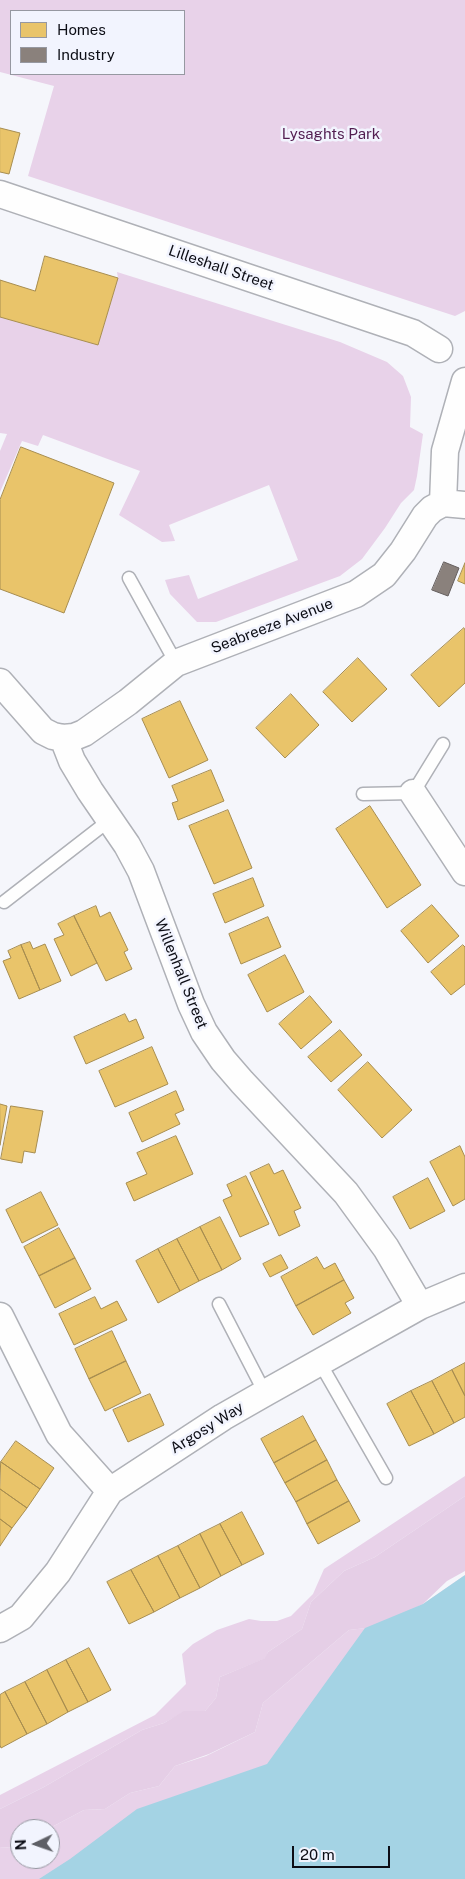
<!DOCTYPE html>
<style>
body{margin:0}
#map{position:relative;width:465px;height:1879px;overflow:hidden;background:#f5f6fb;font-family:"Public Sans",sans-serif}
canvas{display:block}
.legend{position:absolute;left:10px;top:10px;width:175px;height:65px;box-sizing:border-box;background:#f2f4fe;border:1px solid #9698a1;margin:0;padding:6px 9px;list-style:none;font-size:15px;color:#0c0d15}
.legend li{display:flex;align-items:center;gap:10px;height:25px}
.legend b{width:25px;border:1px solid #9698a1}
.north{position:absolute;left:10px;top:1819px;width:50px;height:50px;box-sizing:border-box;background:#f2f4fe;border:1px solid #9698a1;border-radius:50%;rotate:267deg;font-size:14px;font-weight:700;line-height:20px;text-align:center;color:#0c0d15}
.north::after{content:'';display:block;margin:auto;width:18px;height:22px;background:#5e5f66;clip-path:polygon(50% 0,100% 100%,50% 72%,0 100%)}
.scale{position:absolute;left:292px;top:1846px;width:98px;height:22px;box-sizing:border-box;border:2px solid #0c0d15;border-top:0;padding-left:6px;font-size:15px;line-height:18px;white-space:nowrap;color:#0c0d15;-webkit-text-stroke:4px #f2f4fe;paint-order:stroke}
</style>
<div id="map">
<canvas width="465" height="1879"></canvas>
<ul class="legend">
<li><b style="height:14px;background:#e9c46a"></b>Homes</li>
<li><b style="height:14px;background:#8a817c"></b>Industry</li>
</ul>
<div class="north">N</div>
<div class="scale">20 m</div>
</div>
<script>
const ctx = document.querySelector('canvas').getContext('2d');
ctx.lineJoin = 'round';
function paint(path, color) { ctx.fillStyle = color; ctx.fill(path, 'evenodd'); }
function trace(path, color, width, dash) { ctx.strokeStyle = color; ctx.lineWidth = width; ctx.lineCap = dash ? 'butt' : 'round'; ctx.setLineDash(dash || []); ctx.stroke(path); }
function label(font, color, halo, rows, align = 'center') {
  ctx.font = font + ' "Public Sans",sans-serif'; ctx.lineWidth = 5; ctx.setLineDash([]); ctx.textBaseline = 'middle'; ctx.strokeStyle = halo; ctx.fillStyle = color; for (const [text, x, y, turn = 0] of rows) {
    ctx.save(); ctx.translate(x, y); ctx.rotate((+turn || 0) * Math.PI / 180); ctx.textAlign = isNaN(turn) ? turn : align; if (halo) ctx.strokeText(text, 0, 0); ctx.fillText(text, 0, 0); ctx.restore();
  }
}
const green = new Path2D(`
 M0,0H465V311L455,316L28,176L54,86L0,72ZM184,11V74H11V11Z
 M117,272L340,342L387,362L403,376L411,397L410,427L423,434L417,476L414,490L401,503L385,528L362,559L340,576L216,622H197L170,594L165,580L189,575L198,599L298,560L269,485L169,525L175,541L162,542L119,515L140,471L43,435L38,446L22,441L0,492V451L7,434L0,433V317L98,345L118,278Z
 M465,1476V1496L375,1557L344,1571L311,1602L302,1629L268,1652L266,1658L220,1677L216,1698L205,1711L184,1712L164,1723L142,1730L44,1787L0,1809V1795L155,1715L186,1684L182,1654L193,1644L217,1630L249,1619L261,1621H277L291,1616L313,1594L324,1569Z
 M465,1575L218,1879H0V1847L14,1848L20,1845V1859H50V1829H48L84,1810L105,1809L130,1793L159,1786L175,1766L206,1756L255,1732L263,1703L349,1630L365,1628L423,1604Z`);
const forest = new Path2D(`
 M465,1496V1571L447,1581L423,1604L375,1627L349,1630L263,1703L255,1732L209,1754L175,1766L159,1786L130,1793L105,1809L84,1810L48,1829H20V1845L14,1848L0,1847V1809L44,1787L142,1730L164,1723L184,1711H205L216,1698L220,1677L265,1658L268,1652L302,1629L311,1602L344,1571L375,1557Z`);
const water = new Path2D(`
 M465,1575V1879H39L70,1859L137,1809L267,1764L365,1628L423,1604Z`);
const homes = new Path2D(`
 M0,128L20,133L9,174L0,172Z
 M45,256L118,278L98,345L0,317V280L35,291Z
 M21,447L114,483L64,613L0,589V500Z
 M465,563V584L458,581Z
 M464,628L465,630V683L439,707L411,675Z
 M358,658L387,689L352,722L323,692Z
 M291,694L319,725L285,758L256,728Z
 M180,701L208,760L169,778L142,719Z
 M211,770L224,801L178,820L172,803L178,801L172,786Z
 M370,806L421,885L387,908L336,829Z
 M228,810L252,868L214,884L189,826Z
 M253,878L264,906L225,923L213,894Z
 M432,905L459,936L428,963L401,931Z
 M96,906L100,917L110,912L128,950L124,952L132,969L106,981L74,916Z
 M74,916L97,963L71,976L54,939L64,935L58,924Z
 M268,917L281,947L241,964L229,934Z
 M30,942L33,949L45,944L61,981L40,990L21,945Z
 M21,945L40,990L19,999L3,961L11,958L8,951Z
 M463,945L465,947V984L451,995L431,972Z
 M285,955L304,992L267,1012L248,975Z
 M310,996L332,1022L301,1049L279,1024Z
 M125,1014L129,1022L136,1019L144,1038L86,1064L74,1037Z
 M340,1030L362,1055L331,1082L308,1057Z
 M152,1047L168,1084L115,1107L99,1071Z
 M368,1062L412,1110L382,1138L338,1090Z
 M176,1091L184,1110L175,1114L180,1124L142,1142L129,1113Z
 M0,1104L7,1106L0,1145Z
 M11,1106L43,1111L35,1153L24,1151L22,1163L1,1159Z
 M176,1136L193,1174L134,1201L126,1183L147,1174L137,1153Z
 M460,1146L465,1157V1199L453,1206L430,1162Z
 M269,1164L274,1174L283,1170L301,1208L294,1211L300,1226L279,1236L250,1173Z
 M246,1176L269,1224L240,1237L223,1200L232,1196L227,1185Z
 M428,1178L445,1211L410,1229L393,1197Z
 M41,1192L58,1225L22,1243L6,1210Z
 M220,1217L241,1259L222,1270L200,1227Z
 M200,1227L222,1270L199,1281L177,1239Z
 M59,1228L75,1258L39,1276L24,1247Z
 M177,1239L199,1281L180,1291L158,1249Z
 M158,1249L180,1291L158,1303L136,1261Z
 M281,1255L288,1268L270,1277L263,1264Z
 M317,1257L324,1269L335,1263L344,1280L296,1306L281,1277Z
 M75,1258L91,1289L55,1308L39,1276Z
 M344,1280L354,1298L345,1303L351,1313L313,1335L296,1306Z
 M95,1297L101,1309L117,1301L127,1320L74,1345L59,1314Z
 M112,1331L126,1361L89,1379L75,1349Z
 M126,1361L141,1393L105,1411L89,1379Z
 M465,1363V1396L452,1370Z
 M452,1370L465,1396V1417L454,1423L432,1381Z
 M432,1381L454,1423L434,1434L411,1391Z
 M411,1391L434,1434L409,1446L387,1404Z
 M150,1394L164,1425L128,1442L113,1410Z
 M303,1416L316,1440L274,1463L261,1439Z
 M316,1440L327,1460L285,1483L274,1463Z
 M16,1441L54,1468L40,1489L1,1462Z
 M327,1460L337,1480L296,1502L285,1483Z
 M1,1462L40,1489L27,1508L0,1489Z
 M337,1480L349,1501L307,1524L296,1502Z
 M0,1489L27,1508L12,1528L0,1519Z
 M349,1501L360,1521L318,1544L307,1524Z
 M242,1512L264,1554L242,1565L220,1524Z
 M0,1519L12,1528L0,1546Z
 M220,1524L242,1565L221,1576L200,1534Z
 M200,1534L221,1576L200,1588L178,1546Z
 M178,1546L200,1588L180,1598L158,1556Z
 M158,1556L180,1598L154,1612L131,1570Z
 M131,1570L154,1612L129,1624L107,1582Z
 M89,1648L111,1690L88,1702L66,1660Z
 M66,1660L88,1702L68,1712L47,1670Z
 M47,1670L68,1712L47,1724L25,1682Z
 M25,1682L47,1724L27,1734L5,1692Z
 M5,1692L27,1734L1,1748L0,1745V1695Z`);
const industry = new Path2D(`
 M444,562L459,568L448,596L432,590Z`);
const service = new Path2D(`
 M129,578L176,663
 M363,794L413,793L443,744
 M4,902L111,819
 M219,1304L265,1393
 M320,1363L386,1478`);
const minor = new Path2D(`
 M0,194L413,333L439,349
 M443,503L445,451L465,381
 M0,682L43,731L53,736L63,738L74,737L84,733L128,702L176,663L356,594L384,575L403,551L425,516L432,509L443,503L465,505
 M63,738L72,761L90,791L127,845L141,871L191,1004L204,1032L223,1060L242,1082L346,1193L386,1248L420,1306
 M413,793L465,872
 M0,1316L59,1434L110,1491
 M0,1629L21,1617L58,1572L110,1491L223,1417L265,1393L420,1306L465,1287`);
const parkNames = [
 ["Lysaghts Park",331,134]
];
const streetNames = [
 ["Lilleshall Street",221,268,19],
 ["Seabreeze Avenue",272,626,-21],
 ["Willenhall Street",181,974,68],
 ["Argosy Way",207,1428,-32]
];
paint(green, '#e8d2e9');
paint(forest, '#e5cee6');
paint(water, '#a4d3e4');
paint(homes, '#e9c46a');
trace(homes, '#a78d50', 1);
paint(industry, '#8a817c');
trace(industry, '#645e5d', 1);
trace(service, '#afb1b7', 15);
trace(minor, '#afb1b7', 29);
trace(service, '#fefefe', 12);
trace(minor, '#fefefe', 26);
label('15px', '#521e51', '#f2f4fe', parkNames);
label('15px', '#0c0d15', '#f2f4fe', streetNames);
</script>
